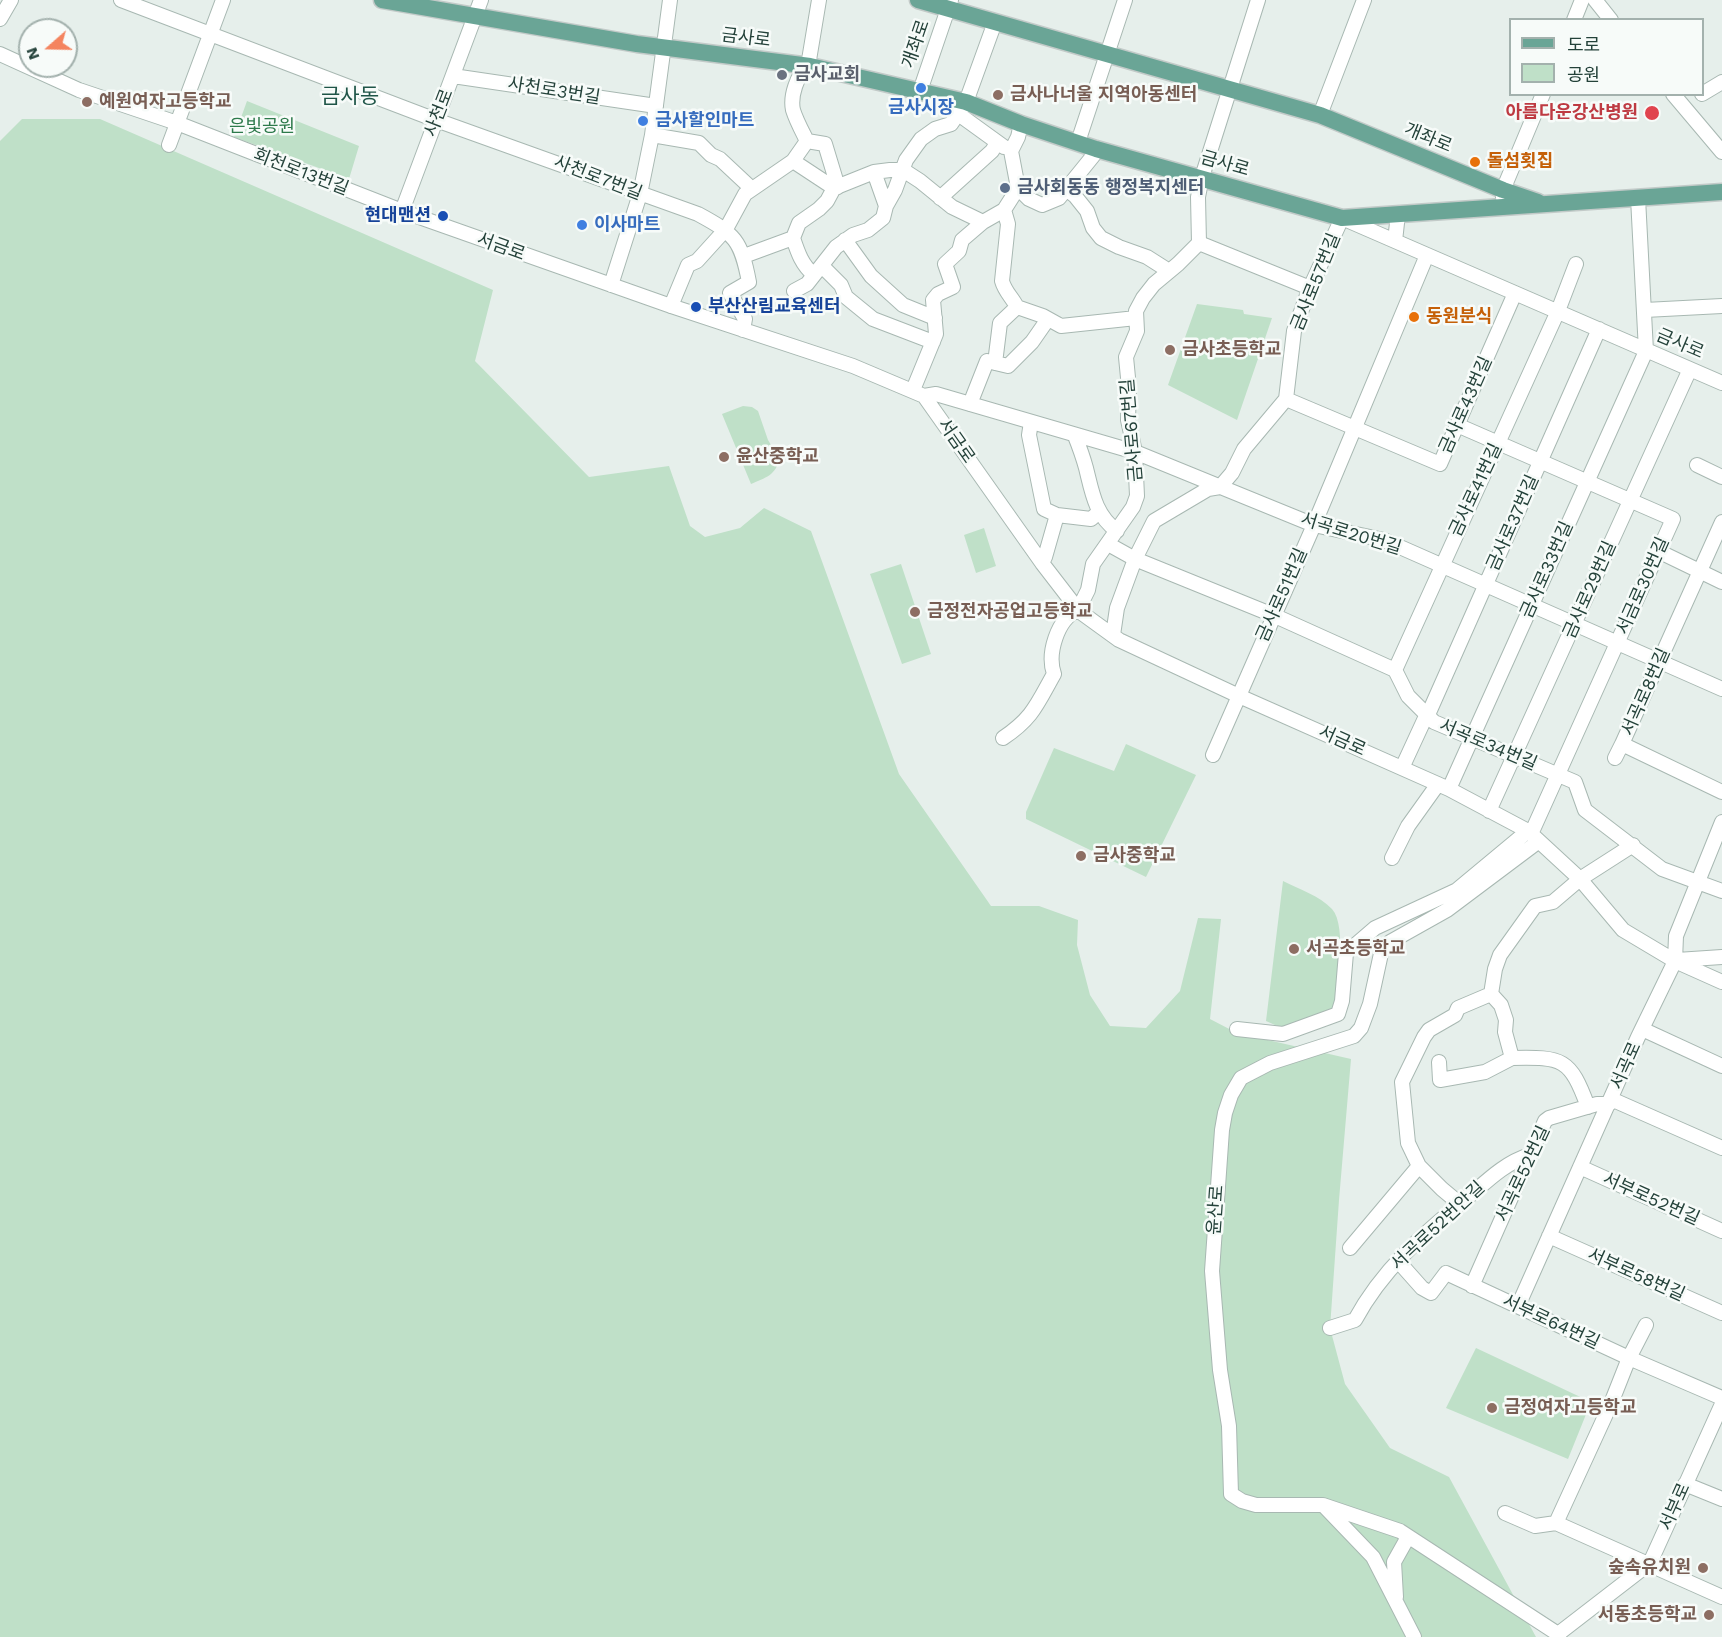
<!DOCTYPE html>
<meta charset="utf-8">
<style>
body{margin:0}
#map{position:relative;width:1722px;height:1637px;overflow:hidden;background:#e6efeb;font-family:"Work Sans","Noto Sans KR",sans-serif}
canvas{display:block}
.legend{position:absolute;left:1509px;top:18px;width:195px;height:78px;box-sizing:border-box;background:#f7fbf9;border:2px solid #a3b1ad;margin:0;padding:8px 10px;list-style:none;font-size:18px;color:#24423a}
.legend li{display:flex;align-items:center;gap:12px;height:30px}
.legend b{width:30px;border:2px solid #a3b1ad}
.north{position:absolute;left:18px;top:18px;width:60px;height:60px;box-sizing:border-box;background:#f7fbf9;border:2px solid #a3b1ad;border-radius:50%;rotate:250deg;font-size:16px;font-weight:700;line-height:24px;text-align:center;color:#24423a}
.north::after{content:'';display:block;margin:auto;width:21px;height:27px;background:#f4845f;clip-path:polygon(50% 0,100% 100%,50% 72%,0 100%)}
</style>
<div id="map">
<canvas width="1722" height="1637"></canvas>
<ul class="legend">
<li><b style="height:8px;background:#6aa596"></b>도로</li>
<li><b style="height:16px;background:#bfe0c8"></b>공원</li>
</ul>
<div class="north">N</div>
</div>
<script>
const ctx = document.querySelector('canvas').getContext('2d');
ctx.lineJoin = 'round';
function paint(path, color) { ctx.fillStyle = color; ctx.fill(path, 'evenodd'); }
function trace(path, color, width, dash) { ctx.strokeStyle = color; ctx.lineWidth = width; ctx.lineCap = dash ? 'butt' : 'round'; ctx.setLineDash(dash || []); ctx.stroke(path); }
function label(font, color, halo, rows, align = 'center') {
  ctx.font = font + ' "Work Sans","Noto Sans KR",sans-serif'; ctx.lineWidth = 5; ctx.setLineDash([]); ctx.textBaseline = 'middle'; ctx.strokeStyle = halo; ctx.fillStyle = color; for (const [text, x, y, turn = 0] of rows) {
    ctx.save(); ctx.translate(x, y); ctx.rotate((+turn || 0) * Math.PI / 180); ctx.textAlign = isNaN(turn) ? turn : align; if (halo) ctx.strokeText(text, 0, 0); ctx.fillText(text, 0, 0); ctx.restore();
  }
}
const green = new Path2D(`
 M247,101L359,146L349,179L234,137Z
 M22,119H100L493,290L475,361L589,477L669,466L690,526L705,537L740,528L764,508L811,531L899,774L991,906H1039L1078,920L1077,945L1090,995L1110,1026L1146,1028L1180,991L1198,918L1221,919L1210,1019L1237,1033L1351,1059L1339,1200L1330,1328L1345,1384L1390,1448L1449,1477L1536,1637H0V141Z
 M1197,304L1243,310L1244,314L1272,318L1237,420L1168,385Z
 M743,406L752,407L758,411L768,440L779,458C777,475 765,478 751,484L722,414Z
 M984,528L996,566L976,573L964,535Z
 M901,564L931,654L902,664L870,574Z
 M1126,744L1196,775L1146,877L1026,819V812L1054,748L1114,771Z
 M1283,881C1299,889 1320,896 1332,909C1348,927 1336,988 1334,1012L1284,1029L1266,1021Z
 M1476,1348L1591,1402L1568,1459L1446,1408Z`);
const minor = new Path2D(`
 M121,0L436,120L698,214C735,234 741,240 749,282L730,293L745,319L743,330
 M1595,0L1611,20
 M0,19L11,0
 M1574,20L1582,0
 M0,54L79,90L177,123L402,211L671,306L853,366L924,396L1042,563L1079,611L1119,640L1239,696L1449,789L1528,831L1580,879L1623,930L1675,961L1722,982
 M453,76L656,106
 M920,91L951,0
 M1673,94L1722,152
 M1702,94L1722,82
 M957,113L1004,147
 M1320,115L1364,0
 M652,135L699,143L711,155L720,159L751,188
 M807,141L825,144L838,187
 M1078,142L1125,0
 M169,145L223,0
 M793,161L834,188
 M874,172L886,206
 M1018,188L1029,199L1042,205L1059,198L1093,156L1096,149
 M1066,189L1075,196L1087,211L1093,228L1101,238L1119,247L1147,257L1169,271
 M940,198L992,151L997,143
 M1503,198V190L1543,94
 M1004,210L1018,188L1011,151L1018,137L1021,124
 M402,211L481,0
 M845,240L871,276L903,305L935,318
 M1395,241L1398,214
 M1199,243L1310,288
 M744,256L793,238
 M822,266L841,285L846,297L873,319L933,342
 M814,275C802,265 798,253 793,238L799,223L819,209L827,201L834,188L874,172L890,170H903L920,181L952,207L983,222L1004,210L1008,224L1002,281C1005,292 1012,297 1017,307
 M611,285L640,194L652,135L670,0
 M794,291L807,284L836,247L853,235L868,230L883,218L886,206L895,190L906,160L921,139L935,129L951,124L966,102L995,22
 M671,306L688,265L697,261L726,229L745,194L793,161L807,141C802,131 796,120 793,110C790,96 797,75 808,66L819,0
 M1017,307L1043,316L1061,326L1136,318
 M1645,310L1722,306
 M995,363L1000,323L1017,307
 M913,390L936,334L933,300L938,294L953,287L945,264L959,251L962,240L983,222
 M924,396L936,394L1135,452L1314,525L1384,540L1722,689
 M1286,399L1440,464L1515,293
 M970,404L987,361L1008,366L1032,342L1048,319
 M1031,422L1029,435L1044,509L1057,515L1091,519L1099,512
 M1457,425L1673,519L1531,834
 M1075,436C1079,446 1083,457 1086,468C1092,492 1095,515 1117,531
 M1697,465L1722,477
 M1722,522L1622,744L1722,792
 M1108,544L1135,559L1273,615L1395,670L1408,696L1434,722L1575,782L1585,810L1662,869L1722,891
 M1658,551L1722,582
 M1042,563L1045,557L1057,515
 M1113,635L1117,608L1135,559L1154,521L1208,489L1220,487L1232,473L1244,449L1286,399L1294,331L1309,290L1342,218L1722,383
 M1395,670L1558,311L1576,264
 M1427,717L1599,329
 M1003,738C1033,718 1037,704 1054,674C1047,654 1057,619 1078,610L1088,590L1093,564L1133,507L1137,496L1135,452L1128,420L1129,388L1126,357L1137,331L1136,311L1143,298L1154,284L1178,264L1199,243L1198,197L1202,177L1258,0
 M1213,755L1314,525L1427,255
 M1615,758L1622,744
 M1402,768L1426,716
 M1449,789L1646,351L1638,198
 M1489,811L1690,369
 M1539,841L1447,910L1390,942L1382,949L1370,1004L1361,1028L1354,1036L1270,1063L1241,1078L1231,1095L1225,1113L1222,1130L1212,1271L1220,1370L1229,1426L1231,1494L1242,1501L1256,1505H1323L1400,1531L1558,1634
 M1392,858L1408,826L1438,784
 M1677,960L1722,957
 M1237,1029L1283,1034L1338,1014L1342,1001L1346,953L1375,928L1457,890L1528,831
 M1642,1029L1722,1066
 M1512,1058C1563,1057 1570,1058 1588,1107
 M1439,1062L1440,1080L1485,1072L1512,1058L1505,1032L1506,1020L1501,1005L1491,994L1495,969L1500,955L1535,906L1553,902L1580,879L1633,845
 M1611,1099L1722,1148
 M1580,1167L1722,1231
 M1460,1204L1442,1189L1419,1166L1408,1143L1402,1082L1424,1037L1429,1030L1455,1015L1458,1008L1491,994
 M1549,1236L1722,1313
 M1350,1248L1419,1166
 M1398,1261L1422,1288L1431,1293L1446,1273L1629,1358L1722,1398
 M1472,1286L1545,1121L1549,1118L1597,1104H1609
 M1518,1306L1638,1037L1675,961L1676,936L1722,822
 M1330,1328L1355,1320C1382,1270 1422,1235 1466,1199C1486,1182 1504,1163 1530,1155
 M1685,1484L1722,1499
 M1325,1507L1373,1557L1414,1637
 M1505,1513L1535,1526L1556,1523
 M1556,1523L1612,1401L1629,1358L1646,1325
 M1556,1523L1722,1597
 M1396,1597L1394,1562L1408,1537
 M1559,1637L1558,1634L1650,1563L1722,1404`);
const major = new Path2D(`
 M382,0L637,44L810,66L966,102L1021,124L1096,149L1342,218L1722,192
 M918,0L1320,115L1503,190L1538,202`);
const markers = [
 [782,75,6,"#6b7280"],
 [921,88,6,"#3f7fe0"],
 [998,95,6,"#8d6e63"],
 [87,102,6,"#8d6e63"],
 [1652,113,8,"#e0444e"],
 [643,121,6,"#3f7fe0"],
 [1475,162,6,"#e8710a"],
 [1005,188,6,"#5c6f8a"],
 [443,216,6,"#1a4fb4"],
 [582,225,6,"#3f7fe0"],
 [696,307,6,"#1a4fb4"],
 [1414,317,6,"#e8710a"],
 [1170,350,6,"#8d6e63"],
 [724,457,6,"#8d6e63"],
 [915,612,6,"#8d6e63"],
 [1081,856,6,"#8d6e63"],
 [1294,949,6,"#8d6e63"],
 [1492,1408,6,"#8d6e63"],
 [1703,1568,6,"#8d6e63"],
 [1709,1615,6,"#8d6e63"]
];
const streetNames = [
 ["금사로",746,38,7],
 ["개좌로",916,44,-71],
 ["사천로3번길",554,91,9],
 ["사천로",439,113,-69],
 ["개좌로",1428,138,22],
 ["금사로",1225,164,16],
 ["회천로13번길",301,172,21],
 ["사천로7번길",598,178,21],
 ["서금로",501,247,20],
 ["금사로57번길",1316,282,-68],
 ["금사로",1680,344,23],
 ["금사로43번길",1466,405,-66],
 ["금사로67번길",1132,430,-95],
 ["서금로",956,441,55],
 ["금사로41번길",1476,490,-65],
 ["금사로37번길",1513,523,-66],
 ["서곡로20번길",1351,534,17],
 ["금사로33번길",1547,570,-66],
 ["서금로30번길",1643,586,-66],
 ["금사로29번길",1590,590,-66],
 ["금사로51번길",1282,595,-66],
 ["서곡로8번길",1646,692,-66],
 ["서금로",1342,741,24],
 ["서곡로34번길",1488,745,23],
 ["서곡로",1626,1066,-66],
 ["서곡로52번길",1523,1174,-65],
 ["서부로52번길",1651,1199,24],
 ["윤산로",1216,1210,-86],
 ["서곡로52번안길",1438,1226,-43],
 ["서부로58번길",1636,1275,24],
 ["서부로64번길",1551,1322,25],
 ["서부로",1675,1507,-66]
];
const worshipNames = [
 ["금사교회",794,75]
];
const educationNames = [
 ["금사나너울 지역아동센터",1010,95],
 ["예원여자고등학교",99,102],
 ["금사초등학교",1182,350],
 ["윤산중학교",736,457],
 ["금정전자공업고등학교",927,612],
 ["금사중학교",1093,856],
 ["서곡초등학교",1306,949],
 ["금정여자고등학교",1504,1408],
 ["숲속유치원",1691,1568,"right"],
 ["서동초등학교",1697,1615,"right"]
];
const shopNames = [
 ["금사시장",921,108,"center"],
 ["금사할인마트",655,121],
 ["이사마트",594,225]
];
const healthNames = [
 ["아름다운강산병원",1638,113]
];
const parkNames = [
 ["은빛공원",262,127]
];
const foodNames = [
 ["돌섬횟집",1487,162],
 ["동원분식",1426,317]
];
const serviceNames = [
 ["금사회동동 행정복지센터",1017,188]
];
const transitNames = [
 ["현대맨션",431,216],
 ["부산산림교육센터",708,307,"left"]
];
const quarterNames = [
 ["금사동",350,97]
];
paint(green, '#bfe0c8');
trace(minor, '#a8b8b2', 16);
trace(major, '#c2cac8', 19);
trace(minor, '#fff', 14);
trace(major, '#6aa596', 16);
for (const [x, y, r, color] of markers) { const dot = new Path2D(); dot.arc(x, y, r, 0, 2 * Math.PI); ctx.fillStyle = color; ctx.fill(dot); trace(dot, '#f7fbf9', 2); }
label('18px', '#24423a', '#f7fbf9', streetNames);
label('bold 18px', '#5b616d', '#f7fbf9', worshipNames, 'left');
label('bold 18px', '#785e54', '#f7fbf9', educationNames, 'left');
label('bold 18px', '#366cbe', '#f7fbf9', shopNames, 'left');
label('bold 18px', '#be3a42', '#f7fbf9', healthNames, 'right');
label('18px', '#2d7a4b', '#f7fbf9', parkNames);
label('bold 18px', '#c56008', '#f7fbf9', foodNames, 'left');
label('bold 18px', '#4e5e75', '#f7fbf9', serviceNames, 'left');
label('bold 18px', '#164399', '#f7fbf9', transitNames, 'right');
label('21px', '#1f5548', '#f7fbf9', quarterNames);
</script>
